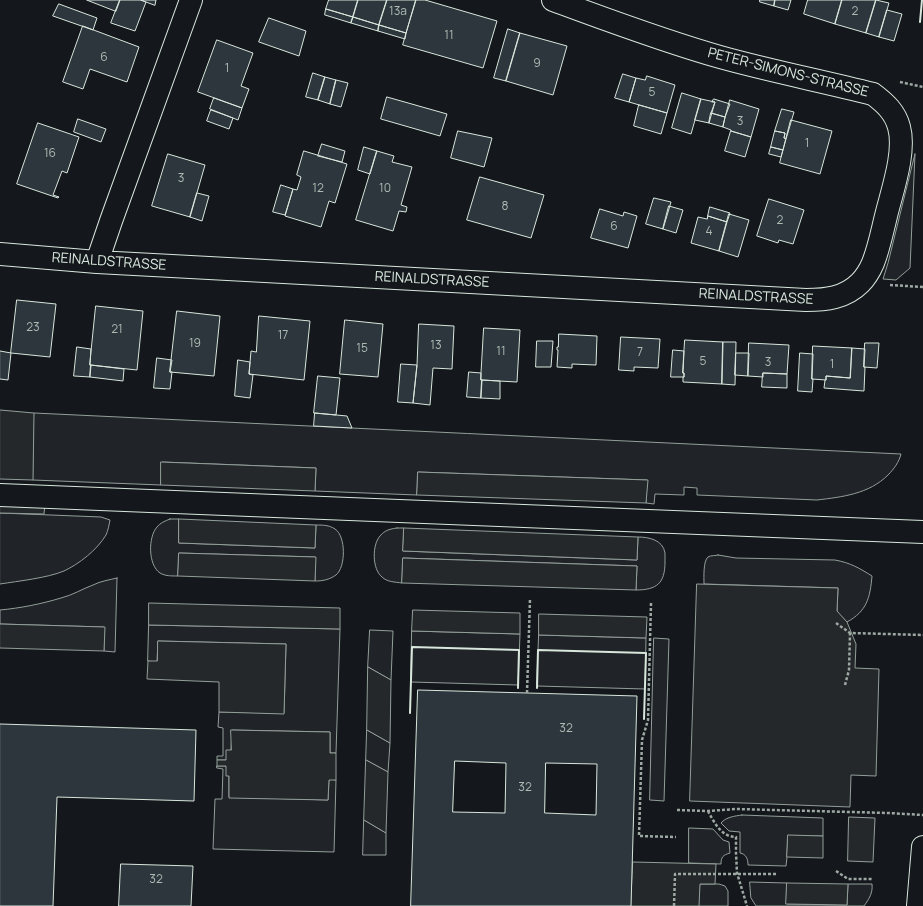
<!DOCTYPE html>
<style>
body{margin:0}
canvas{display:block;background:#14181c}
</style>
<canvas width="923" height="906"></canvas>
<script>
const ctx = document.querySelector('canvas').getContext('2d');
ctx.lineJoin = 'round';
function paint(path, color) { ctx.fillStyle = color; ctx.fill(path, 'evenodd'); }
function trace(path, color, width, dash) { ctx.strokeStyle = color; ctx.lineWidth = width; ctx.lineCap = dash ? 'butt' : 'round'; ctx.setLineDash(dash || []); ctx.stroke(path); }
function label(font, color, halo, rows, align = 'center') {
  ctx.font = font + ' Manrope,sans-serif'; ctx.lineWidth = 3; ctx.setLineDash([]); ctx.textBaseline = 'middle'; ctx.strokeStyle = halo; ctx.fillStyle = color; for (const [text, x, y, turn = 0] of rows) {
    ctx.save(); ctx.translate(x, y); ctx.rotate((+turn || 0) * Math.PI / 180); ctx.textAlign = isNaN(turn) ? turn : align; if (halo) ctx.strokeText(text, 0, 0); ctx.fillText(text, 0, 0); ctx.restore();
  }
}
const green = new Path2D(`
 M915,154L910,268L896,280L883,279L888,263Z
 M34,413L901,454C899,462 894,469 888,475C869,494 842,497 817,500L697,495V488L684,487V495L655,494L654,504L646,503L647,480L418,472L417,495L315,491L316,468L162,462L161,485L33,480Z
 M0,513L101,517L110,520C109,525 108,531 106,535C97,550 79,564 64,571C47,578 19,581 0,584Z
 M170,519H179V543L315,548L316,525C323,525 329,525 335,529C346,536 346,567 336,575C329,580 322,581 315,581V557L179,553L178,576C171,576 165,576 160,573C148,565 148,537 157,527C160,523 165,521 170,519Z
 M397,528H404L403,551L637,560L638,537C649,537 663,540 665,553C665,556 665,559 665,562C665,583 657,590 636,590L637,566L403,558L402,583C395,582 387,582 382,577C372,569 372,545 380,536C385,530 390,529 397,528Z
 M718,555L736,558L835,560C851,563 859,568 872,576C870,598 867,611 847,622L837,612L838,588L704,584C704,578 703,561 708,557C711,555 716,556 718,555Z
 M117,578L115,652L104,651V627L0,624V610C21,608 41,604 61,598C73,595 82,589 93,585C101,581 109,580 117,578Z
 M149,625L340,629L336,753H330V732L232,730L231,750L226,760H217V756H223V728L218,727L219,712L284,713L286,644L158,641L157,662L148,661Z
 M370,630L393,631L391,680L368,667Z
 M412,631L520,634L518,685L411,682Z
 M539,635L646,638L645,689L537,686Z
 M654,638L669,639L664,801L650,800Z
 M367,730L390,743L388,772L366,760Z
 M217,766H226L229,776V797L328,800L329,779L336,780L334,852L213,849L215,799H222L223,769L217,768Z
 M742,815L823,818V836H788L787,857L786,866L748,865C748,859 746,854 740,853V832L729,831L721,823C726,817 735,816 742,815Z
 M364,820L386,833V855H363Z
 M689,828L713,829L723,840L729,842L730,853C723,855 721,857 721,864L689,863Z
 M750,882L787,883V904L847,905L848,884H872C873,893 869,899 864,906H756L751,898Z
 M700,884H719L725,886L728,891V906H699Z`);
const parking = new Path2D(`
 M0,410L34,413L33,480L0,479Z
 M161,462L316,468L315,491L161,485Z
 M418,472L648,480L646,503L417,495Z
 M0,502L45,504L44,514L0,513Z
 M179,519L316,525L315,548L179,543Z
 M404,528L638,537L637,560L403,551Z
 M179,553L316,557L315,581L178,576Z
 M403,558L637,566L636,590L402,583Z
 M697,584L838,588L837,611L847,622L856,644L855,668L879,669L876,776L851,775L850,807L690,801Z
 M149,603L340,608V629L149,625Z
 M413,610L520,613V634L412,631Z
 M539,614L647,617L646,638L539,635Z
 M0,624L105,627L104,651L0,648Z
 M158,641L286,644L284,714L219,712V682L147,679L148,661H157Z
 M368,667L391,680L390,743L367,730Z
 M231,730L330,732V753H336V780H329L328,800L229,798V776H226V766H217V760H226V750H231Z
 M366,760L388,772L386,833L364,820Z
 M849,817L875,818L873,862L848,861Z
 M788,835L823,836V858L787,857Z
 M633,862L716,864L715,884H700L699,906H631Z
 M787,883L848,884L847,905L786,904Z`);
const building = new Path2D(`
 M87,0H120L116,11Z
 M120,0H141L146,2L135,31L111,23Z
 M141,0H156L155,5Z
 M329,0H358L353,17L326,9Z
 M358,0H387L379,25L353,17Z
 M387,0H416L406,33L379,25Z
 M416,0H425L497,21L483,68L403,45Z
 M760,0H775L774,6L760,2Z
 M775,0H791L788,10L774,6Z
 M808,0H842L835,24L804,14Z
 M842,0H876L866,33L835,24Z
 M876,0L889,3L879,37L866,33Z
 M59,4L97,18L93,30L53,16Z
 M326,9L353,17L351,23L325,15Z
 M887,10L902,14L894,41L879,37Z
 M353,17L379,25L378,31L351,23Z
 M269,18L306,31L299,56L259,42Z
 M379,25L406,33L405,39L378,31Z
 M83,26L139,47L127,82L90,69L83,89L63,82Z
 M508,29L520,33L506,81L494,78Z
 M520,33L567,46L553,95L506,81Z
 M217,40L253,53L241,86L249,89L242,108L198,92Z
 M313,73L325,77L318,100L306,97Z
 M623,74L636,78L629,102L615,98Z
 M647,76L675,85L667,113L629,102L636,78L645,80Z
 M325,77L336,80L330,104L318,100Z
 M336,80L348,83L341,107L330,104Z
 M682,93L701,99L691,134L672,128Z
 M387,97L447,114L440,136L381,119Z
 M214,98L242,108L238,120L210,109Z
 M701,99L715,102L709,123L695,120Z
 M714,99L730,104L725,117L711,113L715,102H712Z
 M730,100L759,109L751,137L731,131V130L723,127Z
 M639,105L667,113L661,134L634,126Z
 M782,109L794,112L786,139L784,138L785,133L775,131Z
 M211,110L233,118L229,129L207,121Z
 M711,113L725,117L723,127L709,123Z
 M78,119L106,129L101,142L74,132Z
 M791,120L832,131L820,174L780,163Z
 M38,123L79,137L67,173L62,171L53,195L59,197L58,198L17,184Z
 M458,131L492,138L484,167L451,158Z
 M731,131L751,137L745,157L725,151Z
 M775,131L785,133L784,138L786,139L783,150L771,147Z
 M322,144L345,151L342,162L318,156Z
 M364,147L377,151L370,174L358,170Z
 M771,147L783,150L781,157L769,154Z
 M304,151L347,164L335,203L329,201L321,227L285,216L293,189L297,190L301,177L297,175Z
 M377,151L394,156L392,162L412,167L401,205L407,207L406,212L399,211L393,231L356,220Z
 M168,154L205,165L190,217L152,206Z
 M480,177L544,195L531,238L467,220Z
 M281,185L293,189L285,215L273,212Z
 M197,193L209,196L202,221L190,217Z
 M654,198L671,202L663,229L646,224Z
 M769,199L804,210L793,244L779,240L778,243L757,236Z
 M669,206L683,210L676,233L663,229Z
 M710,207L730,213L727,222L708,216Z
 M600,209L623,216L624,212L637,216L628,248L591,238Z
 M729,214L749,220L738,257L719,251Z
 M708,216L727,222L719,251L691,243L698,217L707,219Z
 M17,300L56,304L50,357L11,353Z
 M96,306L143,311L137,370L90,365Z
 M177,311L220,316L214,376L170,372Z
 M259,316L310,321L304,380L249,374L251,351L256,352Z
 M345,320L383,324L378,377L340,374Z
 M419,324L454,326L452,369L433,368L430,405L413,403L417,365Z
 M484,328L520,330L517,382L481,380Z
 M559,334L597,336L596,365L572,364V368L557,367L558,350H557V347H558Z
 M621,337L660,339L658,368L634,367V371L619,370Z
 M685,340L723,342L722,384L683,382V377H684V373H683Z
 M537,341H553L551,367H536Z
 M723,342H736L735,385L722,384Z
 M749,343L789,345L787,374L763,373V377L748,376Z
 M865,343H879L877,368L864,367Z
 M813,346L852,348L850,378L826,376V380L812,379Z
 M77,347L91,349L90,365H91L90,377L74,376Z
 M852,348L865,349L864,367H865L864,391L824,388L825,380H826V376L850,378Z
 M673,350L684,351L683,373H684V377H671Z
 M0,351L11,353L8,380L0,379Z
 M736,353H749L748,376L735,375Z
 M800,353L813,354L812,379H813L812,392L798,391Z
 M157,358L172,360L170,372H172L170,389L154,388Z
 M238,360L250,362L249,374L253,375L250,398L235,396Z
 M401,364L417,365L413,403L398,402Z
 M91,365L124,369L123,381L90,377Z
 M469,372L481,373V380H482L481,398L467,397Z
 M763,373L787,374V388L762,387Z
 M318,376L340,378L336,415L314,413Z
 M482,380L500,381V399L481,398Z
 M315,413L347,416L352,428L314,426Z
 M418,690L637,696L631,906H411ZM455,761L506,763L505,813L453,812ZM546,763L597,764L596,815L545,813Z
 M0,724L196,730L194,801L57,797L53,906H0Z
 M121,864L193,866L191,906H119Z`);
const path = new Path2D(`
 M900,82L923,87
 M890,285L923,287
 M651,603L648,720L642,740L639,836L676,837
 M836,623L850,633L923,635
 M845,685L849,670L850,633
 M527,693L530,599
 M677,810L708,811L736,809L889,813L923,815
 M708,811C714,822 721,837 736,837V853L737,873L747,906
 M836,871L848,879H873
 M674,906L675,874H778`);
const minor = new Path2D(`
 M0,254L97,262L806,300C826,300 845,298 860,283C865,278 870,270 873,263C879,248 882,232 886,216C892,191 906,152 899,127C895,112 885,103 873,94C822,81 770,71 720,57C663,41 608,20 553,0
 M97,262L111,221L191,0
 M0,495L923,532`);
const major = new Path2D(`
 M918,906L923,847`);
const wall = new Path2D(`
 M920,22L922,0
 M537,688L538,650L646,653L644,719
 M410,713L412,647L519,650L518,688`);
const numberNames = [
 ["13a",398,12],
 ["2",855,12],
 ["11",449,36],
 ["6",104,58],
 ["9",537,64],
 ["1",227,69],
 ["5",652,93],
 ["3",740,122],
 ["1",807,144],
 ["16",50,154],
 ["3",181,179],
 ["12",318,189],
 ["10",385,189],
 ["8",505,207],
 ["2",780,221],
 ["6",614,227],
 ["4",709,232],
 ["23",33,328],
 ["21",117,330],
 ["17",283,336],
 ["19",195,344],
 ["13",436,346],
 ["15",362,349],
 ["11",501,352],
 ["7",640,353],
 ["5",703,362],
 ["3",768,363],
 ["1",832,365],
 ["32",566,729],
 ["32",525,788],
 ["32",156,880]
];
const streetNames = [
 ["PETER-SIMONS-STRASSE",788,73,14],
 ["REINALDSTRASSE",109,262,4],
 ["REINALDSTRASSE",432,280,3],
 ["REINALDSTRASSE",756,297,3]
];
paint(green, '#202428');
trace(green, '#939e99', 1);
paint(parking, '#24282b');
trace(parking, '#939e99', 1);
paint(building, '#2c363c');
trace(building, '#d8e6dc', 1);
trace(minor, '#d8e6dc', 24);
trace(major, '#d8e6dc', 24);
trace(path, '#9da8a2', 2.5, [3, 2]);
trace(minor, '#14181c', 22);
trace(major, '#14181c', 22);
trace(wall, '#d8e6dc', 2);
label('12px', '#adbab4', null, numberNames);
label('14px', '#d8e6dc', '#14181c', streetNames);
</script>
